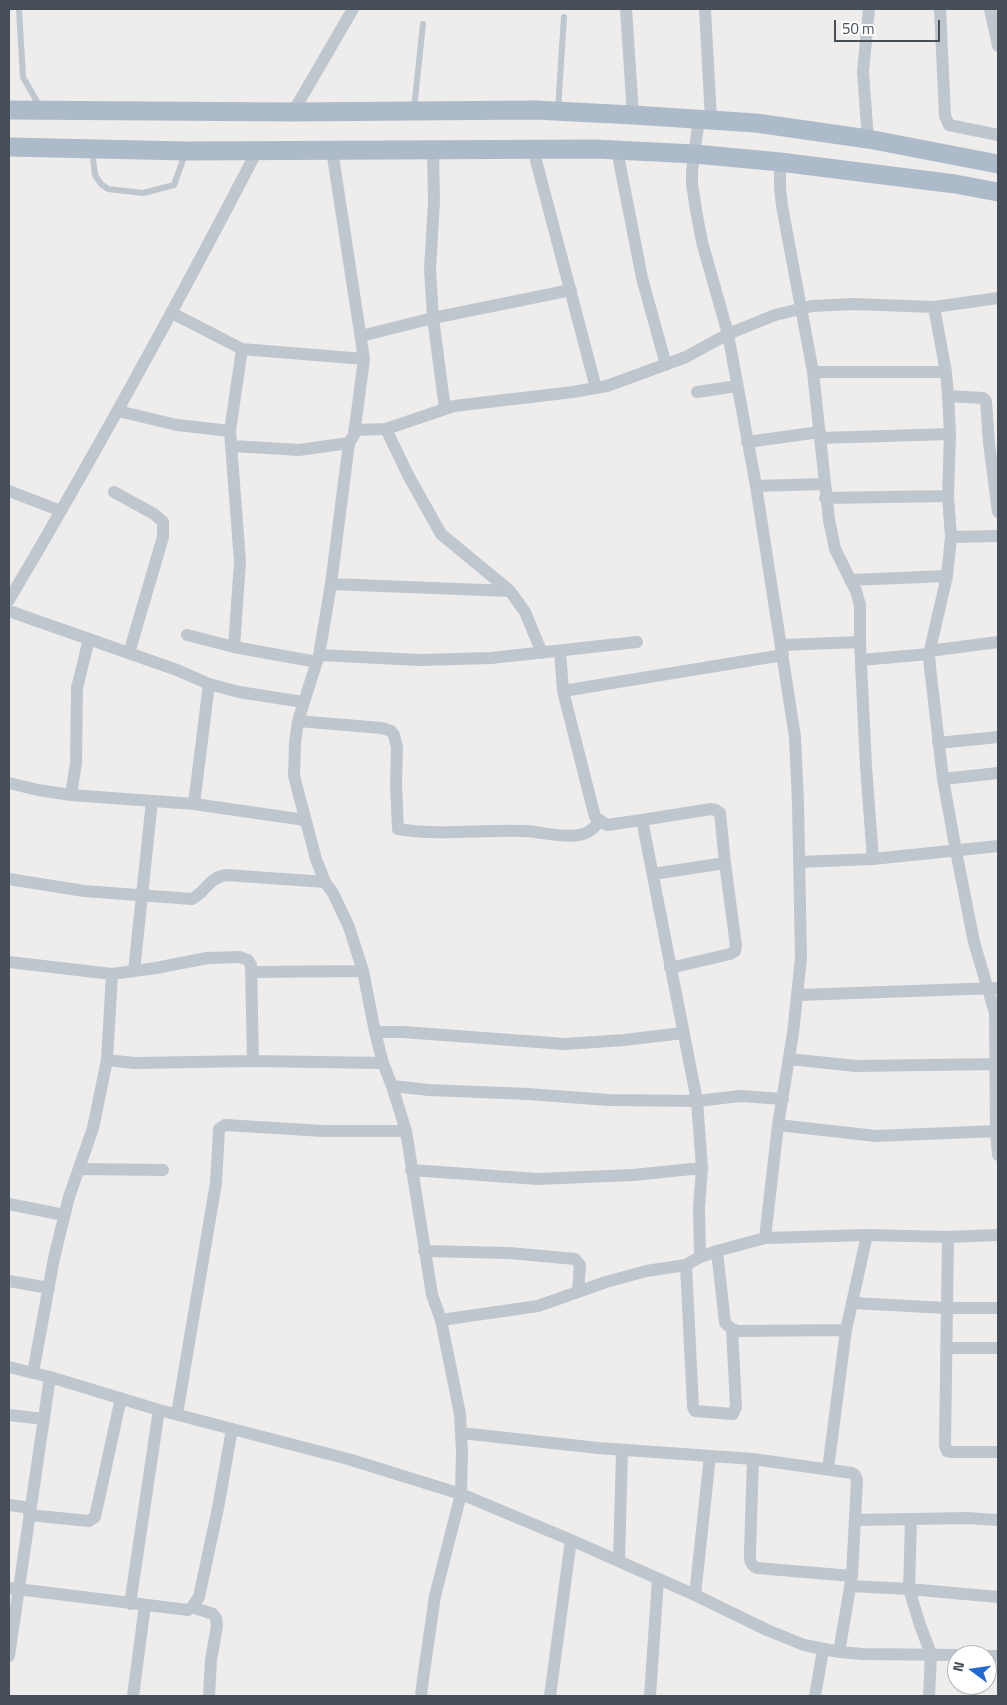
<!DOCTYPE html>
<style>
body{margin:0}
#map{position:relative;width:1007px;height:1705px;overflow:hidden;background:#efecec;font-family:"Titillium Web",sans-serif}
canvas{display:block}
.frame{position:absolute;inset:0;border:10px solid #464f58;pointer-events:none}
.north{position:absolute;left:947px;top:1645px;width:50px;height:50px;box-sizing:border-box;background:#fff;border:1px solid #b5b9bc;border-radius:50%;rotate:284deg;font-size:14px;font-weight:700;line-height:20px;text-align:center;color:#464f58}
.north::after{content:'';display:block;margin:auto;width:18px;height:22px;background:#2369d1;clip-path:polygon(50% 0,100% 100%,50% 72%,0 100%)}
.scale{position:absolute;left:834px;top:20px;width:106px;height:22px;box-sizing:border-box;border:2px solid #464f58;border-top:0;padding-left:6px;font-size:15px;line-height:18px;white-space:nowrap;color:#464f58;-webkit-text-stroke:4px #fff;paint-order:stroke}
</style>
<div id="map">
<canvas width="1007" height="1705"></canvas>
<div class="frame"></div>
<div class="north">N</div>
<div class="scale">50 m</div>
</div>
<script>
const ctx = document.querySelector('canvas').getContext('2d');
ctx.lineJoin = 'round';
function trace(path, color, width, dash) { ctx.strokeStyle = color; ctx.lineWidth = width; ctx.lineCap = dash ? 'butt' : 'round'; ctx.setLineDash(dash || []); ctx.stroke(path); }
const lane = new Path2D(`
 M19,9L23,77L40,107
 M414,109L423,24
 M558,110L564,17
 M92,150L95,175L101,184L108,189L143,193L174,185L185,154`);
const street = new Path2D(`
 M626,9L633,115
 M705,9L711,120
 M940,9L945,116L949,125L998,135
 M990,9L998,46
 M293,112L353,9
 M699,119L692,171V184L696,210L702,242L728,334L756,486L795,737L798,803L801,958L793,1033L778,1125L765,1238
 M868,139L863,72L869,9
 M533,149L596,388
 M332,150L364,359L354,435L349,443L331,584L319,655L298,721L295,743L294,776L316,859L325,882L333,893L349,927L363,971L375,1032L383,1063L392,1086L406,1131L432,1295L441,1320L460,1414L462,1452L461,1494L435,1596L423,1679L421,1696
 M433,150L434,202L430,269L433,318L445,409
 M617,150L642,278L666,365
 M780,162V188L782,206L813,372L829,520L835,549L856,591L860,605V642L866,767L873,859
 M934,307L946,372L948,396L950,434L948,496L951,537L947,576L929,654L930,667L943,779L956,851L974,942L995,1013L996,1131L998,1155
 M172,313L242,349L364,359
 M361,336L433,318L571,290
 M813,372H946
 M697,392L737,386
 M948,396L983,398L986,401L989,443L998,512
 M118,411L177,425L230,431
 M386,429L408,475L441,534L510,591L525,612L542,653
 M354,430L386,429L454,406L573,392L607,386L686,357L728,334L775,315L812,306L853,304L934,307L998,298
 M820,438L950,434
 M747,442L820,432
 M232,446L299,450L349,443
 M756,486L824,484
 M9,491L61,511
 M114,492L154,514L163,522V537L129,653
 M825,498L948,496
 M951,537L998,536
 M850,580L947,576
 M331,584L510,591
 M9,600C96,453 178,303 257,151
 M9,611L177,670L209,684L239,692L303,702
 M187,635L234,647L317,662
 M782,645L860,642
 M234,647L240,562L230,431L242,349
 M560,651L563,691L595,817L607,825L642,820L697,1101L702,1168L699,1207L700,1257
 M929,651L998,642
 M319,655L420,660L491,658L637,642
 M861,660L929,654
 M563,691L783,655
 M298,721L382,728L391,731L394,735L397,747L396,784L398,829C439,836 483,829 525,831C543,832 561,838 579,835C589,833 593,829 600,821
 M938,743L998,737
 M943,779L998,773
 M9,783L38,790L71,795L194,804L305,820
 M71,795L76,763L77,688L89,639
 M194,804L209,684
 M642,820L711,809L716,810L720,813L725,863L736,946L735,951L730,954L670,968
 M800,862L873,859L998,846
 M653,874L725,863
 M9,879L84,891L192,899C207,891 208,878 226,875L325,882
 M9,962L112,974L156,968L207,958L240,957L248,960L251,965L253,1061
 M134,971L152,801
 M252,972L363,971
 M112,974L107,1060L134,1063L253,1061L383,1063
 M797,995L998,988
 M375,1032H403L565,1044L624,1040L683,1033
 M789,1059L856,1066L996,1064
 M392,1086L429,1090L528,1094L609,1100L697,1101L740,1096L783,1099
 M778,1125L876,1136L998,1131
 M79,1169L163,1170
 M411,1170L537,1179L633,1175L702,1168
 M9,1204L64,1215
 M948,1237L945,1445L947,1451L952,1452H998
 M424,1251L509,1253L575,1259L580,1265L578,1292
 M717,1251L725,1323L732,1329L738,1331L846,1330
 M686,1265L693,1407L695,1411L733,1414L736,1407L732,1329
 M9,1281L49,1288
 M853,1303L946,1308H998
 M441,1320L538,1306L606,1282L646,1271L686,1265L700,1257L717,1251L765,1238L867,1235L948,1237L998,1235
 M946,1348H998
 M9,1367L50,1377L159,1410L348,1459L461,1494L571,1540L695,1595L767,1630L804,1645L839,1652L863,1654L960,1655
 M33,1373L54,1258L69,1197L93,1128L107,1060
 M177,1414L216,1183L219,1129L225,1125L323,1131H406
 M9,1415L44,1419
 M461,1433L598,1448L753,1459L852,1473L855,1475L857,1480L852,1576L839,1652
 M753,1459L750,1551C750,1559 749,1564 757,1568L852,1576
 M828,1469L846,1330L867,1235
 M9,1505L31,1508
 M29,1515L89,1521L95,1517L121,1398
 M911,1519L909,1589L920,1625L931,1654L929,1696
 M855,1520L966,1518L998,1520
 M619,1561L622,1450
 M850,1586L909,1589L998,1597
 M9,1588L188,1610L192,1607L199,1597L218,1508L232,1429
 M695,1595L710,1456
 M130,1604L159,1410
 M192,1607L213,1614L216,1618L217,1626L211,1660L209,1696
 M9,1656L50,1377
 M987,1656H998
 M133,1696L145,1605
 M550,1696L571,1540
 M650,1696L658,1579
 M815,1696L823,1650`);
const primary = new Path2D(`
 M9,110L293,112L535,110L633,115L756,123L868,139L998,164
 M9,147L186,151L595,149L695,154L780,162L955,184L998,192`);
trace(lane, '#bec6ce', 6);
trace(street, '#bec6ce', 12);
trace(primary, '#adbaca', 19);
</script>
